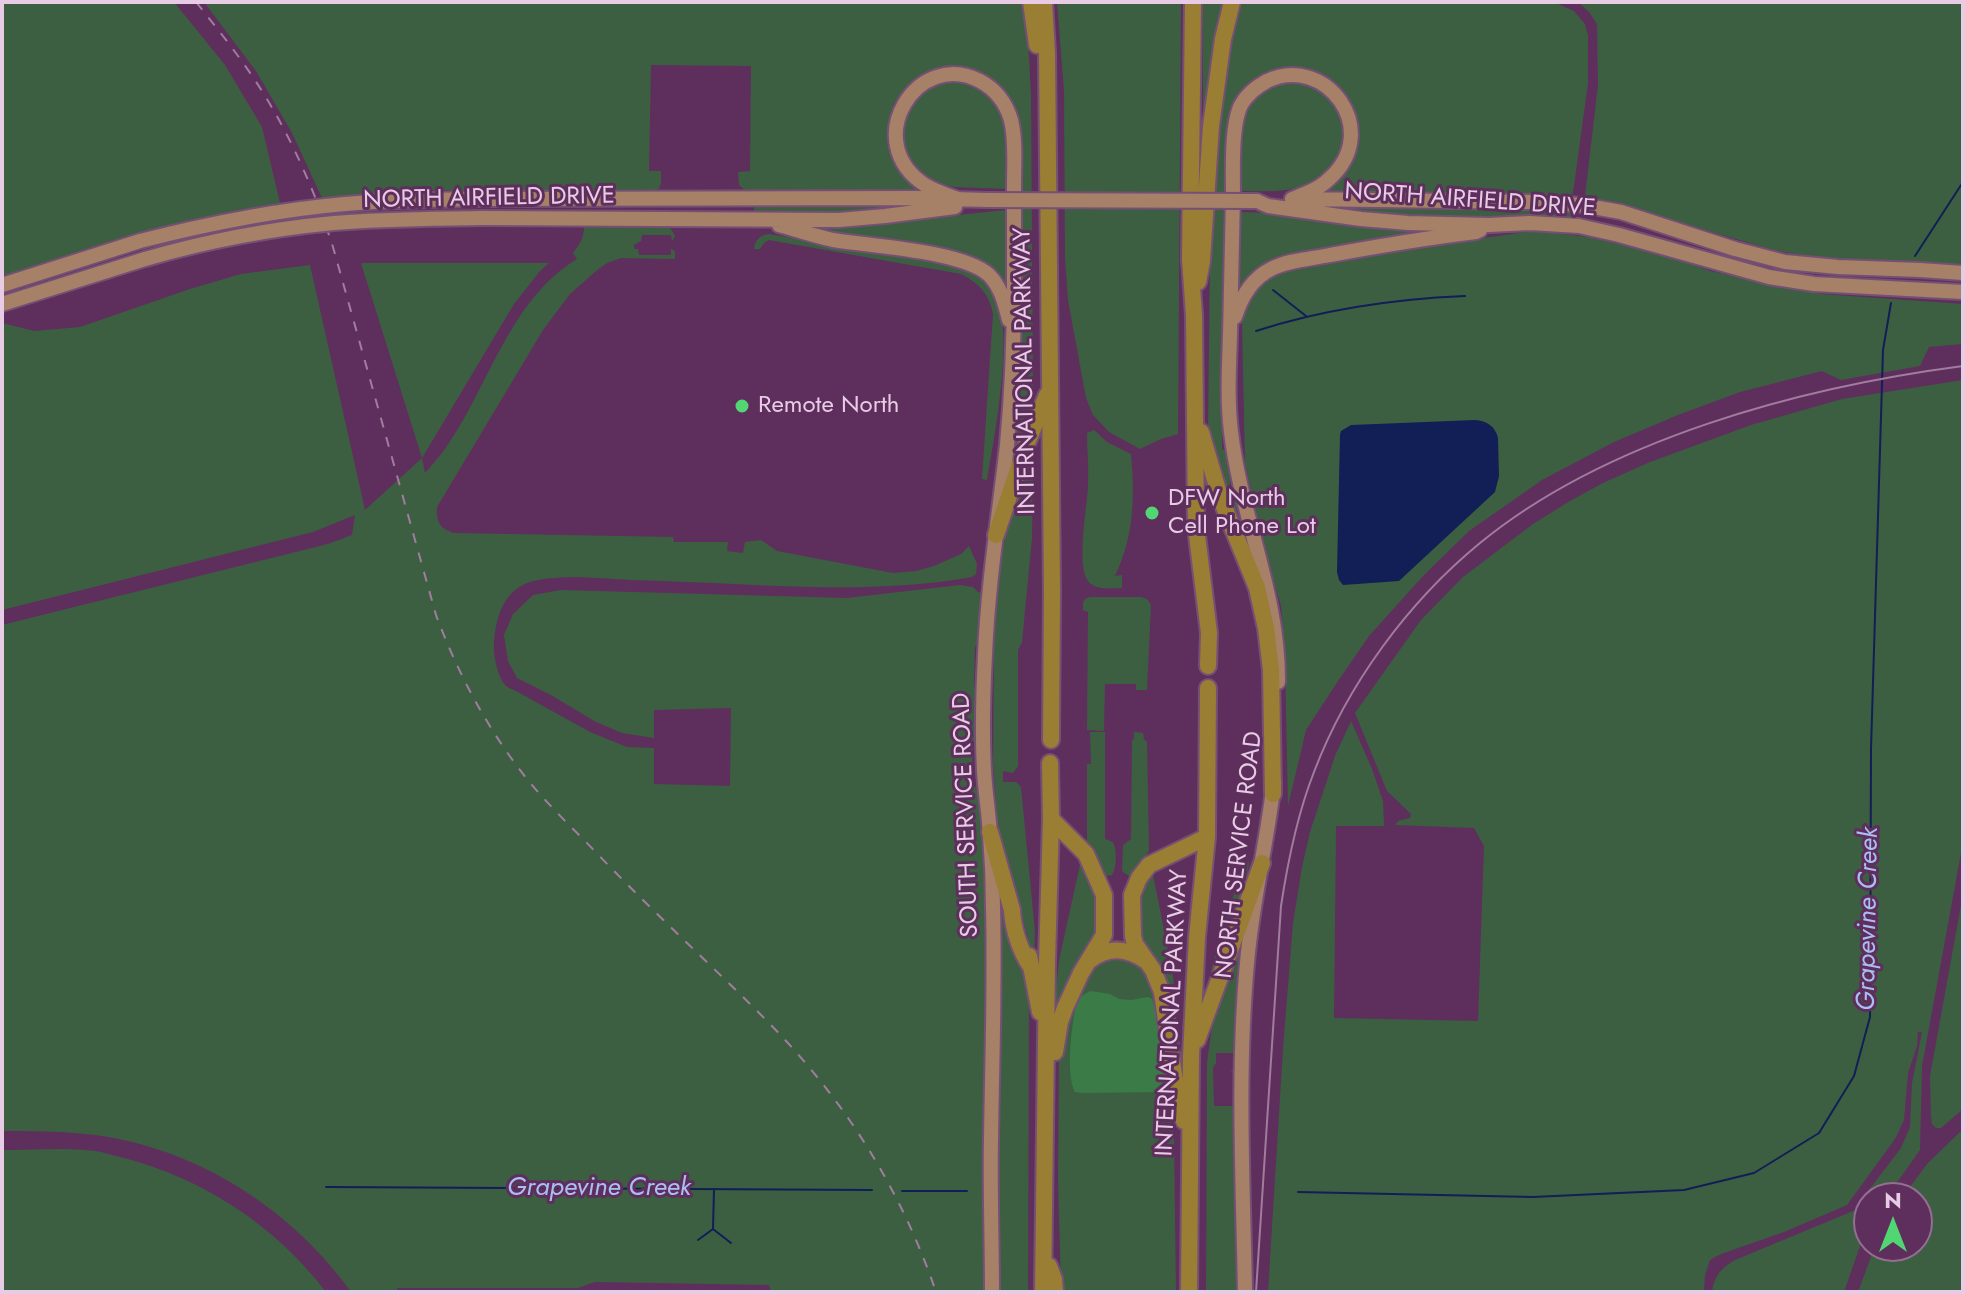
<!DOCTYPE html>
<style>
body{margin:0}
#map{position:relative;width:1965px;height:1294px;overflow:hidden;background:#5e2f5c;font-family:Jost,sans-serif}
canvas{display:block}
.frame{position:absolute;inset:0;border:4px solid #e8cce6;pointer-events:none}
.north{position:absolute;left:1853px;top:1182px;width:80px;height:80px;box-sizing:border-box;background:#5e2f5c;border:2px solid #956e93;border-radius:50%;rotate:0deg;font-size:22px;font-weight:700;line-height:32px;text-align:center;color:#e8cce6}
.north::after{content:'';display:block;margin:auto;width:28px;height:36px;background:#52d673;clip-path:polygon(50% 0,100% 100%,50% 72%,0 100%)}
</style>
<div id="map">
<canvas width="1965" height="1294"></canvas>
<div class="frame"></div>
<div class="north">N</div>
</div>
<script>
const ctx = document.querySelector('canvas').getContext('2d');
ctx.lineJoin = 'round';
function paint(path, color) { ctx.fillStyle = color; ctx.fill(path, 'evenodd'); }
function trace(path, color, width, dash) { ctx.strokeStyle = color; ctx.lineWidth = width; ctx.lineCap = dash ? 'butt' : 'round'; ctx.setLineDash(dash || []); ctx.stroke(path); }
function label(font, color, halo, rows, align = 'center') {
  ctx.font = font + ' Jost,sans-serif'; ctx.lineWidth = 6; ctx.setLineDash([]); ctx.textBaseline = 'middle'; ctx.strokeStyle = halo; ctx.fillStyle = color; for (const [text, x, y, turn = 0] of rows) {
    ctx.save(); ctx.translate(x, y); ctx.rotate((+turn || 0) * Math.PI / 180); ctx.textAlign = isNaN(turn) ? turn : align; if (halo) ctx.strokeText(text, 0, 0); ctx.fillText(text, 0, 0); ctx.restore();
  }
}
const green = new Path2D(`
 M2,2H174L225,65L262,127L280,203C185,218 93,247 2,278Z
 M204,2H1026L1031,94L1033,394L1022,448L1005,495L1016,387L1021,386L1020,174L1018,139L985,77L969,70L939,69L914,80L894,103L890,134L897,162L922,190L747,192L739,185L738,172L750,171L751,66L651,65L649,171H661V183L659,189L652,191L409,190L322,198L292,133L256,71Z
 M1057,2H1181L1178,434L1161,439L1140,449L1109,432L1093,415L1086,398L1068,300L1065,258L1064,91Z
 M1203,2H1226L1203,127Z
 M1238,2H1558V4L1574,11L1585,24L1588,36V83L1574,186L1572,196L1567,198L1322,193L1334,180L1352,119L1306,74L1243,96L1222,358V449L1225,450L1230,476V490L1234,491L1242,536L1220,483L1208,435L1210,253L1219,125L1228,54Z
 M1578,2H1963V266L1812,257L1774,250L1670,220L1591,201L1585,196L1598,85L1597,24L1589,12Z
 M959,79L980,85L997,102L1007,129V293L969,257L960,253L819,232L820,228C883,226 945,215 1007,210V189L954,187L928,181L915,171L899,145L901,114L926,86Z
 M1293,81C1328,90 1350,107 1342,146C1340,156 1337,166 1329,174C1307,194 1266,191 1238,191C1239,155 1231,99 1274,84C1280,82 1287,82 1293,81Z
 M756,203L915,204V207L867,214L754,213V206Z
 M1329,205L1539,206L1569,211L1572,215L1568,218L1558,220L1407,218L1328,208Z
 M1238,212L1271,213L1365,227L1429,231V235L1289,258L1238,294Z
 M584,226H666L671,229L675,236L673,240L672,241L671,235H642L641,241L634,245V249H638L639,255H671V249L675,251V259L621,258L607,263L596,271L570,294L543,330L437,507C436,522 440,529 454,533L673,537L674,542H728L727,551L743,553L745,542L761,540L777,551L893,573L916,571L934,566L961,554L969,546L977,564L976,574L972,577C859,597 743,582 630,580C602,579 545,572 521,586C501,597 495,623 494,644C493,655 498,677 505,685C508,688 512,689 516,691L590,732L627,747L654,748V784L730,786L731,708L654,710V738L622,733L596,722L551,695L517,678L508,661L504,635L513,614L533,595L561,590L847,598L960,585L973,587L978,592L982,593L979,643L975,647L974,686L978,693L977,735L973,742L972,781L977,790L985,845L989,922L983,1292H771L769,1285L595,1282L578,1288H397V1292H351C292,1209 196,1148 95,1135C64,1131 33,1131 2,1131V625L328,544L352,535L355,515L313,532L2,610V323L34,331L80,327L190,289L241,274L310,265L365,510L422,458L361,263H549L540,271L514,304L422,458L425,473C432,465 439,457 445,449C489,387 509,300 577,259L573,253C580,244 584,238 584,226Z
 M1533,231L1589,237L1673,257L1710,271L1821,294L1963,304V344L1929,347L1920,366L1841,380L1822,371L1740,392L1678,415L1614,442L1542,480L1469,531L1423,576L1369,636L1336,684L1306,730L1288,806L1285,659L1281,606L1263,545L1245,463L1242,323L1252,294L1270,277L1302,266L1369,254Z
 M769,234L967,266C974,272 985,278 991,285C1018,319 994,438 987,480L982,479L993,314C990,295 979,283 961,274L769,240L764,243L760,249H754C755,240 760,235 769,234Z
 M1963,380V842L1922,1066L1920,1150L1886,1198H1869V1227L1860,1246L1844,1292H1712C1714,1276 1721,1268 1735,1260L1858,1209L1869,1190L1901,1148L1910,1127L1912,1083L1922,1032H1918L1917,1046L1908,1073L1904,1120L1895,1139L1847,1205L1784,1232L1721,1254L1710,1260L1705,1275L1704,1292H1268L1283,1049L1293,923L1302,867L1310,832L1335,756L1351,721L1372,769L1383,801L1384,826H1336L1334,1018L1478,1021L1484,846L1474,828L1395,825L1398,821L1410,818L1411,814L1387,791L1355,713L1421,620L1463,577L1533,524L1570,501L1603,483L1650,462L1751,425L1842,399Z
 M1094,430L1107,442L1131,454C1135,497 1134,536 1115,576L1122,575V588C1112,588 1099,590 1091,584C1074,572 1088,504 1088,484C1089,468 1087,450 1087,433Z
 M1028,456H1033L1032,538L1022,642L1018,650V766L1013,773L1003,771V782H1016L1021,787L1035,932L1034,959L1001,845L997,818L993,764L994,642L999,572L1007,525Z
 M1090,597H1142L1148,600L1151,605L1147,690H1136V684H1105L1104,731L1087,730L1088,612L1083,610V603L1085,599Z
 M1090,732H1105V839L1113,842C1117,850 1117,867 1112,875L1107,876L1102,874L1088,848L1087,842V764H1091Z
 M1134,732L1143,733L1144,739L1147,742L1149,850L1143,863L1133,876H1129L1123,872L1122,869L1123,845L1131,839L1132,740L1134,739Z
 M1244,861L1249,862L1246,886L1211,985L1209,984L1213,962Z
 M1080,865H1086L1100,889L1099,938L1053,1022L1059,960Z
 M1152,870L1172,970L1176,1001L1177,1059L1170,1020L1137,939V890Z
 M998,889L1022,959L1029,1003L1028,1292H997Z
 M1963,894V1109L1941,1128H1936L1932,1124L1931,1117L1930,1076Z
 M1240,939L1243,940L1237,1050L1233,1053H1216V1063L1213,1068L1214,1106H1233V1074L1231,1072L1232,1070L1236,1072V1292H1206L1207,1063L1213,1018Z
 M1118,954L1147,971L1162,1020L1174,1140L1176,1292H1061L1058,1180L1059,1054L1075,993L1099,960Z
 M1963,1129V1292H1858L1875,1246H1917V1198H1902L1927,1164Z
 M2,1150C32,1150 65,1147 95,1151C104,1152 115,1156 124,1158C204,1179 276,1226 326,1292H2Z`);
const forest = new Path2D(`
 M1090,991L1110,994L1119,999L1131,1000L1148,997L1152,999L1161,1029L1165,1081L1163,1088L1159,1092L1083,1093L1075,1092C1065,1074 1072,1018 1078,998Z`);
const water = new Path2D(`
 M1475,420C1487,421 1495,426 1498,438L1499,476L1495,492L1399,581L1343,585L1339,580L1337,572L1340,435L1341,431L1351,425Z`);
const stream = new Path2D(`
 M1915,256L1963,182
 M1273,290L1306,316
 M1256,331C1324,309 1394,299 1465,296
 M326,1187L872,1190
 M902,1191H967
 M1298,1192L1533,1197L1684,1190L1754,1173L1819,1133L1854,1076L1870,1017L1871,749L1883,350L1891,303
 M713,1229L731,1243
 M698,1240L713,1229L714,1189`);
const major = new Path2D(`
 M480,199L918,198L987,200
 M958,199C947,195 935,191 925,185C859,142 917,48 980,81C995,89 1006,103 1011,120C1016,140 1014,164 1014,185C1014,218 1014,252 1014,286C1014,339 1012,392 1007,445C999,515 988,584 985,654C983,693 982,732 984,770C985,792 989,814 990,835C992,859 993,884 993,908C995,985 992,1062 991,1140C990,1190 992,1241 992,1292
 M1297,199L1533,202L1582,205L1621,212L1735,249L1785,262L1838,267L1920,270L1963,273
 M1257,201L1268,206L1361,219L1408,223L1489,225L1530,223L1579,226L1619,235L1769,277L1814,284L1963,292
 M483,218L839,220L885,216L955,207
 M779,225C797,230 815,236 833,240C870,246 963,251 989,275C1001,287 1005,304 1009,320
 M2,285L140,241
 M2,304L145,259
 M1235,317C1241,298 1251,279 1271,269C1288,260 1311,259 1330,255C1379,246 1427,238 1476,232L1480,230
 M1278,682C1279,595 1241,517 1231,432C1227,400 1229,367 1230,335C1231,288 1232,242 1233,195C1233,172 1231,125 1241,105C1247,94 1256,87 1267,81C1325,53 1384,130 1329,179C1319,189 1305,194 1292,199
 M1245,1292C1243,1183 1237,1072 1247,963C1252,902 1267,843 1274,782`);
const highway = new Path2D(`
 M1031,2L1037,45
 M1044,2L1047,53L1052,591L1051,740
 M1193,2L1190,259L1194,315L1196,527L1209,633L1208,666
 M1198,282L1202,261L1211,126L1223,39L1232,2
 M1201,432L1220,497L1257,588L1266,628L1271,670L1273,794
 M996,535L1027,443L1047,395
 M1051,819L1086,854L1104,895V935L1081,973L1065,1008L1060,1022L1055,1052
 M990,832L1012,910C1013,929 1020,951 1031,967
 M1029,956L1040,1012
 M1090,960C1109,946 1127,948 1146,961
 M1197,1040L1262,863
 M1184,1121L1178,1102L1162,992L1153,970L1135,944L1133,936L1132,895L1139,878L1149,865L1207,837
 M1049,1266L1054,1279L1055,1292
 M1043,1292L1047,962L1051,819L1050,763
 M1189,1292L1191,1056L1197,937L1207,837L1208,688`);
const tram = new Path2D(`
 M1256,1292L1281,906C1288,860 1297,815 1314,772C1347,685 1408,602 1480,543C1607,439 1802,387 1963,366`);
const rail = new Path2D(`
 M196,2C220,32 245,63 265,96C294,143 316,195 333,247L436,615C458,674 488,730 527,779C545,801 565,821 585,841C626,884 668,925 710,965C744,998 778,1030 808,1066C864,1132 908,1209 936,1292`);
const majorBridge = new Path2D(`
 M987,200L1257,201
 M140,241C207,224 275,210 345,204C390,200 435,200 480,199
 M145,259C207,241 270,229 334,223C383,219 433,219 483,218`);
const markers = [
 [742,406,8,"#52d673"],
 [1152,513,8,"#52d673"]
];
const streetNames = [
 ["NORTH AIRFIELD DRIVE",489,199,-1],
 ["NORTH AIRFIELD DRIVE",1470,201,4],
 ["INTERNATIONAL PARKWAY",1026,371,-91],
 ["SOUTH SERVICE ROAD",967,815,-92],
 ["NORTH SERVICE ROAD",1240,855,-83],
 ["INTERNATIONAL PARKWAY",1173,1013,-87]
];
const poiNames = [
 ["Remote North",758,406],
 ["DFW North",1168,499],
 ["Cell Phone Lot",1168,527]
];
const waterNames = [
 ["Grapevine Creek",1869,919,-89],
 ["Grapevine Creek",599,1189]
];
paint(green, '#3c5f42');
paint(forest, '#3b7b48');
paint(water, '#121e56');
trace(stream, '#121e56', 2);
trace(major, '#764f75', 18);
trace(highway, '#764f75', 20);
trace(major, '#a68067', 14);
trace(highway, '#997e33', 16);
trace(tram, '#a17c9f', 2);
trace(rail, '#a17c9f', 2, [10, 10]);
trace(majorBridge, '#764f75', 18, []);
trace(majorBridge, '#a68067', 14);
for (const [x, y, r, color] of markers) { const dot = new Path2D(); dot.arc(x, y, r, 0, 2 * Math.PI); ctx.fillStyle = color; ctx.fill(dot); trace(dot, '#5e2f5c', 3); }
label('24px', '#e8cce6', '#5e2f5c', streetNames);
label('24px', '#e8cce6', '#5e2f5c', poiNames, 'left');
label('italic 26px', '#aabef4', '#5e2f5c', waterNames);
</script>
